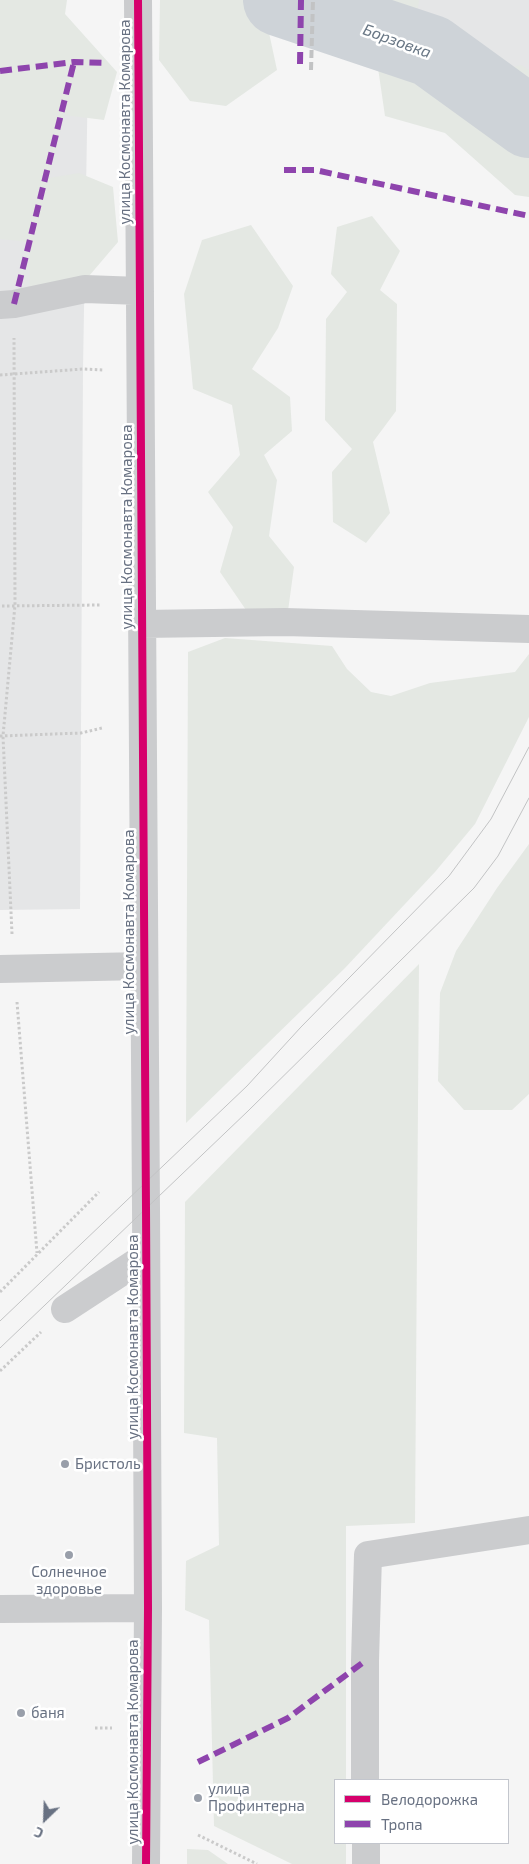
<!DOCTYPE html>
<meta charset="utf-8">
<style>
body{margin:0}
#map{position:relative;width:529px;height:1864px;overflow:hidden;background:#f5f5f5;font-family:"Exo 2",sans-serif}
canvas{display:block}
.legend{position:absolute;left:334px;top:1779px;width:175px;height:65px;box-sizing:border-box;background:#fff;border:1px solid #c3c6cd;margin:0;padding:6px 9px;list-style:none;font-size:15px;color:#687182}
.legend li{display:flex;align-items:center;gap:10px;height:25px}
.legend b{width:25px;border:1px solid #c3c6cd}
.north{position:absolute;left:20px;top:1794px;width:50px;height:50px;-webkit-text-stroke:4px #fff;paint-order:stroke;rotate:204deg;font-size:14px;font-weight:700;line-height:20px;text-align:center;color:#687182}
.north::after{content:'';display:block;margin:auto;width:18px;height:22px;background:#687182;clip-path:polygon(50% 0,100% 100%,50% 72%,0 100%)}
</style>
<div id="map">
<canvas width="529" height="1864"></canvas>
<ul class="legend">
<li><b style="height:6px;background:#d6006c"></b>Велодорожка</li>
<li><b style="height:6px;background:#8e44ad"></b>Тропа</li>
</ul>
<div class="north">С</div>
</div>
<script>
const ctx = document.querySelector('canvas').getContext('2d');
ctx.lineJoin = 'round';
function paint(path, color) { ctx.fillStyle = color; ctx.fill(path, 'evenodd'); }
function trace(path, color, width, dash) { ctx.strokeStyle = color; ctx.lineWidth = width; ctx.lineCap = dash ? 'butt' : 'round'; ctx.setLineDash(dash || []); ctx.stroke(path); }
function label(font, color, halo, rows, align = 'center') {
  ctx.font = font + ' "Exo 2",sans-serif'; ctx.lineWidth = 5; ctx.setLineDash([]); ctx.textBaseline = 'middle'; ctx.strokeStyle = halo; ctx.fillStyle = color; for (const [text, x, y, turn = 0] of rows) {
    ctx.save(); ctx.translate(x, y); ctx.rotate((+turn || 0) * Math.PI / 180); ctx.textAlign = isNaN(turn) ? turn : align; if (halo) ctx.strokeText(text, 0, 0); ctx.fillText(text, 0, 0); ctx.restore();
  }
}
const built = new Path2D(`
 M379,0H529V92L452,28L379,9Z
 M88,72L83,369L80,909L0,910V73Z`);
const green = new Path2D(`
 M0,0H67L65,14L117,72L104,120L64,115L49,178L79,173L113,187L118,242L89,276L30,304L29,242L0,239Z
 M160,0H262L277,70L226,106L190,101L159,60Z
 M339,0H419L410,66L447,76L529,150V197L515,195L445,133L385,116L377,61L334,27Z
 M521,65L529,70V123L510,115L491,73Z
 M372,216L400,251L380,290L397,304L396,411L373,442L390,513L366,543L333,522L332,472L352,449L325,420L326,319L347,292L331,274L337,227Z
 M251,225L293,286L278,328L252,369L290,397L292,431L264,455L277,480L269,536L294,567L288,611L246,610L220,572L233,527L208,492L240,455L232,405L193,389L184,294L202,240Z
 M225,638L332,646L347,669L371,692L391,696L430,683L515,672L529,654V717L475,824L435,872L345,968L186,1123L188,652Z
 M529,844V1094L512,1110H464L438,1081L440,993L456,951L497,888Z
 M419,964L415,1523L346,1526V1780H335V1843H346V1864H292L214,1826L209,1620L185,1610L186,1561L219,1545L217,1438L184,1433L185,1202Z
 M187,1849L208,1850L228,1864H187Z`);
const river = new Path2D(`
 M279,0L431,51L529,122`);
const path = new Path2D(`
 M0,375L83,369L104,370
 M2,606L101,605
 M0,736L81,733L102,728
 M12,934L3,736L15,605L14,338
 M17,1002L37,1253
 M0,1292L99,1192
 M0,1371L41,1332
 M95,1728H112
 M198,1835L257,1864`);
const minor = new Path2D(`
 M138,0L146,1207L148,1608L146,1864
 M0,305L14,304L85,289L140,291
 M141,624L285,622L529,629
 M0,969L143,966
 M65,1309L146,1256
 M0,1609L148,1608
 M365,1780V1661L368,1555L529,1530
 M366,1843V1864`);
const tram = new Path2D(`
 M0,1321L247,1086L301,1027L449,876L491,819L529,747
 M0,1348L248,1111L474,888L498,856L529,798`);
const rail = new Path2D(`
 M311,70L313,0`);
const quiet = new Path2D(`
 M300,64L301,0
 M0,71L74,62L107,63
 M284,170H315L529,216
 M14,304L74,62
 M198,1762L288,1718L365,1661`);
const cycleway = new Path2D(`
 M138,0L146,1207L148,1608L146,1864`);
const markers = [
 [65,1464,5,"#999faa"],
 [69,1555,5,"#999faa"],
 [21,1713,5,"#999faa"],
 [198,1798,5,"#999faa"]
];
const streetNames = [
 ["улица Космонавта Комарова",125,122,-90],
 ["улица Космонавта Комарова",127,527,-90],
 ["улица Космонавта Комарова",129,932,-90],
 ["улица Космонавта Комарова",133,1337,-90],
 ["улица Космонавта Комарова",133,1742,-90]
];
const poiNames = [
 ["Бристоль",75,1464],
 ["Солнечное",69,1572,"center"],
 ["здоровье",69,1589,"center"],
 ["баня",31,1713],
 ["улица",208,1789],
 ["Профинтерна",208,1806]
];
const waterNames = [
 ["Борзовка",397,41,20]
];
paint(built, '#e5e6e7');
paint(green, '#e4e8e3');
trace(river, '#ced3d8', 72);
trace(path, '#cacaca', 3, [2.5, 2.5]);
trace(minor, '#cbccce', 28);
trace(tram, '#c2c3c4', 1);
trace(rail, '#c2c3c4', 4, [8, 4]);
trace(quiet, '#8e44ad', 6, [12, 6]);
trace(cycleway, '#d6006c', 8);
for (const [x, y, r, color] of markers) { const dot = new Path2D(); dot.arc(x, y, r, 0, 2 * Math.PI); ctx.fillStyle = color; ctx.fill(dot); trace(dot, '#fff', 2); }
label('15px', '#687182', '#fff', streetNames);
label('15px', '#687182', '#fff', poiNames, 'left');
label('italic 16px', '#697785', '#fff', waterNames);
</script>
